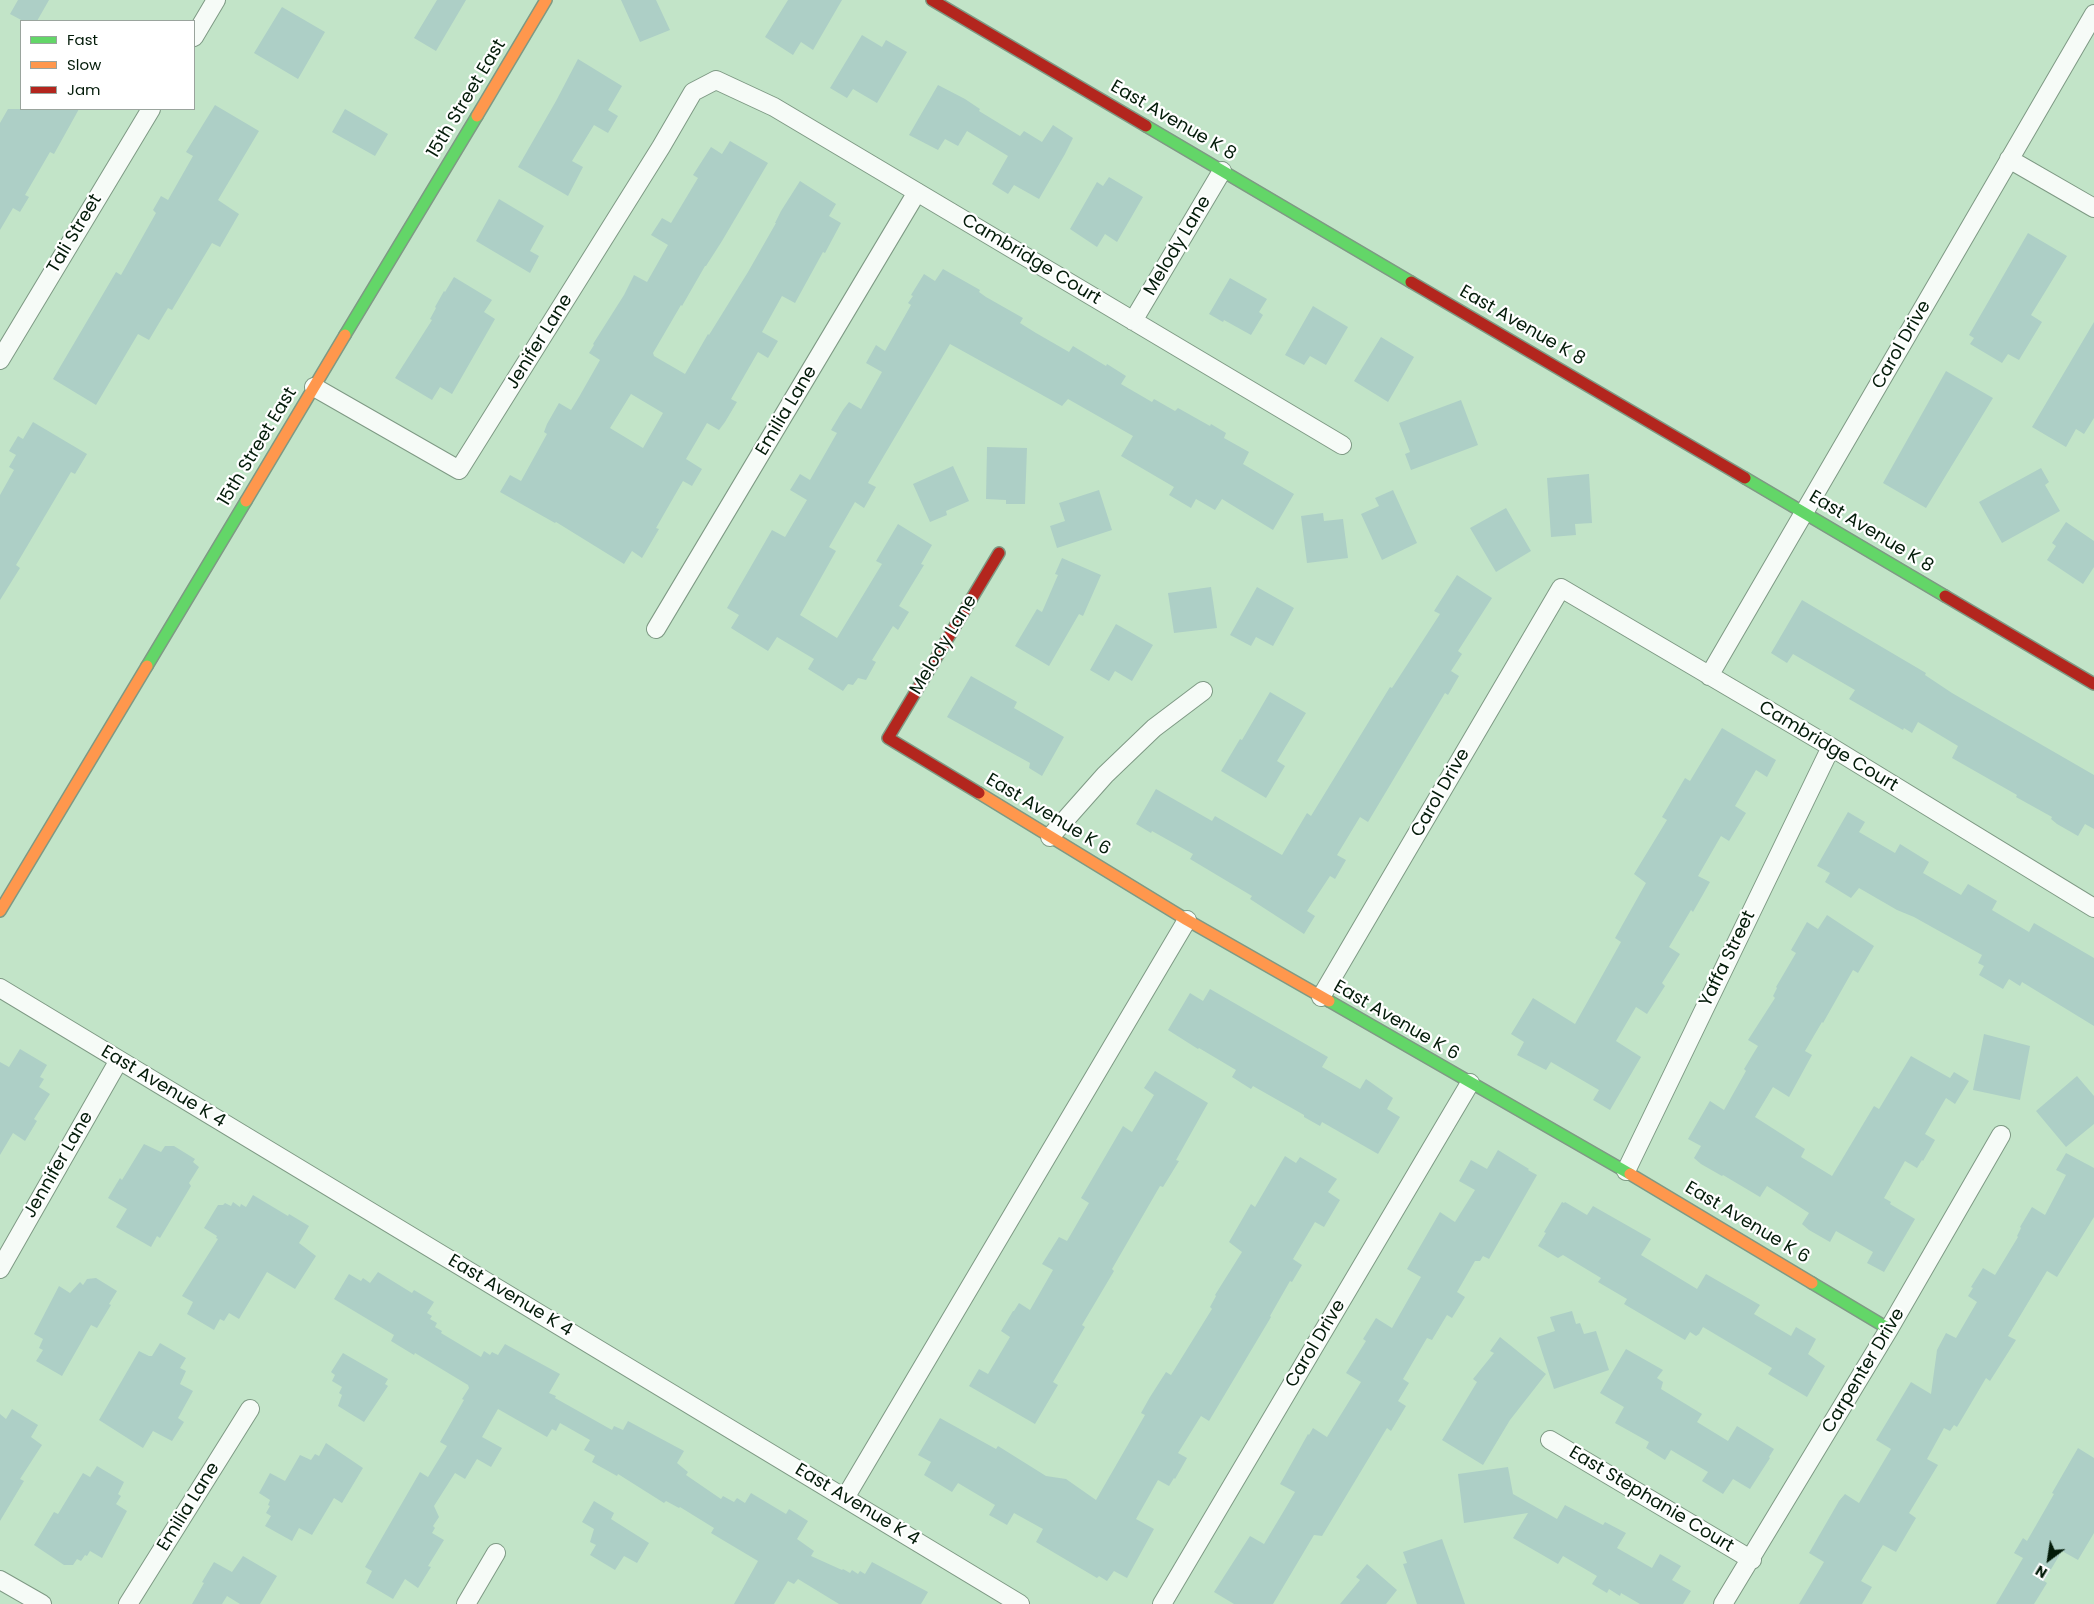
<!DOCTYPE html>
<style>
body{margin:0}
#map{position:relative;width:2094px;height:1604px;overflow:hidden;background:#c2e4c8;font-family:Poppins,sans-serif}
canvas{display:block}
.legend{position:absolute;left:20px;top:20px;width:175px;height:90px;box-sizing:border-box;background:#fff;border:1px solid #9aa49d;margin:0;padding:6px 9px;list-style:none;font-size:15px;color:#031b09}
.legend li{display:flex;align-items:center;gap:10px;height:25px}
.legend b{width:25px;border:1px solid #9aa49d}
.north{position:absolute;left:2024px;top:1534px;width:50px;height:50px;-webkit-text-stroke:4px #fff;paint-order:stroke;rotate:211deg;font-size:14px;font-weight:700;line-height:20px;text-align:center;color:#031b09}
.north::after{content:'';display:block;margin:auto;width:18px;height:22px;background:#031b09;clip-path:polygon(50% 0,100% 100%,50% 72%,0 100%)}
</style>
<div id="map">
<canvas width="2094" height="1604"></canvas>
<ul class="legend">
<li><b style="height:6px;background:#63d668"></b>Fast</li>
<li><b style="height:6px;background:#ff974d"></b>Slow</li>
<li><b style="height:6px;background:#b3261e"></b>Jam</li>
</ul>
<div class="north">N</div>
</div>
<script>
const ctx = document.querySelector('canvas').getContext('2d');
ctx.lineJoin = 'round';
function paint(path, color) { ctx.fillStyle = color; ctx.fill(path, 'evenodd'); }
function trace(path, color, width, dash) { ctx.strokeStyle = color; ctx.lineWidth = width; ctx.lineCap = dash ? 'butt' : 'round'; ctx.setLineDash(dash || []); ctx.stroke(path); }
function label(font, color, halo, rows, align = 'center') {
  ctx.font = font + ' Poppins,sans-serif'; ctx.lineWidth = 4.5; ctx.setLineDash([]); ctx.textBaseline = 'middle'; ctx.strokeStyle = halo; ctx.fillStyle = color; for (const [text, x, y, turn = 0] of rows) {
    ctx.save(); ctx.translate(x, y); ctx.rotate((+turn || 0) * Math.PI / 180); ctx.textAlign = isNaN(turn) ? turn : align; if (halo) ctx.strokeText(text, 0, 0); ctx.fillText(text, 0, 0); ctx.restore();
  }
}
const building = new Path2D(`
 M18,0H49L37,21H23L10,14Z
 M437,0H466L436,51L414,38Z
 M621,0H656L670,30L640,42Z
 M788,0H842L813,50L801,42L793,55L765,37Z
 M282,7L325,32L298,79L254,53Z
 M862,35L882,47L886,40L907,52L877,103L853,89L847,98L830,88Z
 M578,59L622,86L608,110L618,116L608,133L594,125L572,161L583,167L568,196L518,167L556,101Z
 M938,85L965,99L980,109L979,111L1020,136L1024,131L1042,142L1053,125L1073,138L1065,154L1039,199L1014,185L1008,194L992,184L1008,156L967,131L958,146L945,139L938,150L909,135Z
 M215,105L259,131L218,200L239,214L220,247L212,243L172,310L168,308L149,340L138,334L96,405L53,379L116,272L121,275L156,213L153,210L161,196L168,200L193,156L186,152Z
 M8,109H79L54,154L50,152L25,195L29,197L20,212L13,208L0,230V123Z
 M345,109L388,134L375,156L332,132Z
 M730,141L768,163L722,241L706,266H705L682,306L681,305L653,353L654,356L685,374L708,334L709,335L748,272L776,223H775L781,211L800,181L836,204L829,216L841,223L825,253L823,252L795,303L782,296L762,332L778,341L768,358L758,352L731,399L737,402L725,422L719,430L707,423L686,459L702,469L692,486L683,481L656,528L659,529L642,558L632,551L624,564L556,522L555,523L500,492L510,475L521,481L547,434L544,432L547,424L559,403L571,410L579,397L600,360L589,353L594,345L593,344L624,295L634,275L647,282L668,245L651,235L662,218L671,223L698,178L693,175L711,147L722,154ZM631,394L663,413L643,448L610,428Z
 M1109,177L1143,197L1117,242L1105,234L1097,247L1070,229L1097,182L1103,186Z
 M499,199L544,226L530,251L539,256L530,273L476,241Z
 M2028,233L2067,256L2031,315L2042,322L2019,360L2008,354L2002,363L1970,344L1974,338L1969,335Z
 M943,269L980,290L979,292L986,297L1023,318L1020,323L1036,333L1069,352L1073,346L1106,366L1107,364L1126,376L1121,384L1152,402L1154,399L1175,411L1178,408L1210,426L1211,424L1226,433L1224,438L1249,452L1243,464L1294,494L1273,530L1222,499L1215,510L1196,499L1191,508L1169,495L1174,487L1121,456L1133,436L1068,399L1062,406L950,344L869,481L868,483L876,487L864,508L855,502L829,547L836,551L800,615L837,638L882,564L876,561L898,524L932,545L921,564L924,565L899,606L909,612L898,630L893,626L872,660L876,662L866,680L858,678L853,685L848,684L843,691L808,669L814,659L777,637L768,651L731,628L739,615L727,608L772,530L785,537L807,500L790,490L800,474L810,480L837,433L831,430L843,410L849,402L861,409L882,372L866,363L876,345L885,351L911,305L908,303L913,296L911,295L924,274L935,281Z
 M454,277L492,300L484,312L495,319L452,394L440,387L432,400L395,378L432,320L430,319L436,308L435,307L444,291L445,292Z
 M1230,278L1267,299L1259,312L1263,315L1251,335L1224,320L1223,322L1209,314Z
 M1313,306L1348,327L1326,365L1310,356L1304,365L1285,355Z
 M2094,322V418L2084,434L2076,429L2066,447L2032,427Z
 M1381,337L1414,357L1388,402L1354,381Z
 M1946,371L1993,398L1926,508L1883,483Z
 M1461,400L1478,445L1411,470L1405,454L1410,452L1399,423Z
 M33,422L87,454L75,474L71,472L16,565L20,568L0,600V495L14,470L9,467L16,455L9,451L18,436L23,439Z
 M987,447L1027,448L1025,504H1006V500L986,499Z
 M953,466L969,501L946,511L947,515L930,522L913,484Z
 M2041,468L2049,482L2045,485L2060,511L2002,543L1979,502Z
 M1589,474L1592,523L1575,524L1576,535L1551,537L1547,478Z
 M1099,490L1112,530L1057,548L1050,526L1065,521L1059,503Z
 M1393,490L1417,543L1382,560L1361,514L1379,506L1375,498Z
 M1506,508L1531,551L1496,572L1470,528Z
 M1323,513L1324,521L1343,519L1348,558L1307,563L1301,516Z
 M2066,522L2094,541V567L2083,584L2047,560L2056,546L2052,543Z
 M1062,558L1101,575L1083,616L1079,614L1049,666L1015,646L1037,609L1042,612L1058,575L1055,574Z
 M1457,575L1492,598L1458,651L1462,654L1451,671L1459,676L1448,695L1445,693L1368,822L1360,817L1337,855L1346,860L1335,879L1330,876L1307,911L1315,916L1304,934L1250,899L1252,896L1190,859L1193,854L1152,831L1151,833L1136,824L1156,789L1212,821L1215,816L1282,855L1307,813L1311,816L1390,687L1392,688L1440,614L1434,611Z
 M1211,587L1217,628L1174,633L1168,593Z
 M1257,587L1294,608L1273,646L1256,637L1251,646L1230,635Z
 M1802,600L1926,673L1925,675L1952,693L2094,775V829L2085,824L2078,836L2057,824L2051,819L2052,817L2016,797L2017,795L1952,758L1958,746L1918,722L1912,733L1904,728L1903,730L1849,699L1855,690L1817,668L1793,654L1787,663L1771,653Z
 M1116,624L1153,645L1132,681L1115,671L1109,681L1090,670Z
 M971,676L1017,702L1014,708L1064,737L1042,776L1029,768L1030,763L947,717Z
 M1270,692L1306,713L1277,761L1285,766L1266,798L1221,771L1240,739L1242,740Z
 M1722,728L1776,760L1767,777L1756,770L1735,806L1746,813L1729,841L1721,836L1698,876L1710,882L1693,912L1691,910L1669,947L1680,954L1662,983L1665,986L1647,1014L1636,1007L1616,1041L1641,1057L1610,1110L1593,1100L1599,1090L1551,1062L1546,1070L1517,1055L1524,1042L1511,1034L1533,998L1575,1024L1621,942L1615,938L1646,883L1634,874L1667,820L1662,817L1685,778L1690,781Z
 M1848,812L1865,822L1859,832L1895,853L1900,844L1929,862L1923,873L1961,895L1968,884L1997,901L1992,910L2029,932L2034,923L2094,958V1026L2022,982L2020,986L2009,979L2003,989L1979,975L1984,966L1978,963L1982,955L1914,917L1897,910L1859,888L1851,898L1825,882L1830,873L1817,866Z
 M1827,915L1874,946L1858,973L1853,970L1823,1023L1822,1022L1805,1051L1812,1055L1789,1097L1773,1087L1755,1117L1805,1149L1801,1157L1832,1176L1874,1106L1879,1109L1911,1056L1950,1078L1954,1072L1969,1081L1955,1104L1946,1098L1925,1134L1935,1140L1923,1161L1922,1160L1917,1168L1905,1161L1884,1198L1891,1202L1890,1204L1915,1219L1884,1272L1867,1263L1873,1252L1836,1231L1830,1242L1809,1230L1802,1224L1809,1213L1767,1186L1760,1197L1723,1175L1722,1176L1701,1164L1694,1158L1701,1146L1688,1139L1710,1101L1724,1110L1746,1071L1744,1069L1758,1046L1748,1040L1775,998L1773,996L1777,988L1776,987L1796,953L1791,950L1807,922L1818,929Z
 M1210,989L1328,1057L1322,1067L1360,1089L1366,1079L1393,1098L1387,1109L1400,1117L1378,1154L1322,1122L1320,1126L1304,1117V1115L1253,1086L1251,1089L1232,1077L1236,1070L1199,1048L1198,1049L1168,1030L1190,993L1203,1001Z
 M1984,1034L2030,1046L2020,1100L1973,1090Z
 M20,1049L47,1065L40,1077L44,1079L39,1087L50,1094L34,1119L37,1121L25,1141L13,1133L0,1155V1062L9,1067Z
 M1155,1071L1208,1103L1176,1160L1179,1161L1163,1187L1160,1186L1112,1269L1114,1271L1082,1325L1085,1327L1053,1382L1058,1385L1035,1424L969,1386L979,1369L988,1374L1010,1337L1001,1331L1013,1311H1014L1019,1303L1030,1310L1053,1270L1042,1264L1059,1237L1067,1241L1089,1203L1081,1198L1123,1126L1132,1132L1154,1095L1144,1088Z
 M2077,1076L2094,1096V1124L2066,1147L2036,1111Z
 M144,1144L161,1152L165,1146H174L195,1159L193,1162L199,1167L189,1183L191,1186L160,1238L157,1236L151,1247L116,1227L127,1209L108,1198L120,1178L122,1180Z
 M1498,1150L1529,1169L1528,1170L1537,1175L1489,1259L1483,1256L1480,1261H1475L1457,1292L1465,1297L1452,1318L1447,1315L1432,1340L1427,1338L1403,1379L1409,1383L1398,1401L1406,1406L1391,1431L1387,1428L1322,1536L1314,1535L1273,1604H1234L1214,1592L1250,1536L1264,1544L1282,1514L1295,1492L1280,1484L1308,1434L1309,1435L1313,1428L1327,1437L1361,1382L1346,1373L1366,1341L1363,1339L1376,1318L1392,1328L1421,1277L1407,1269L1440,1212L1455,1222L1475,1190L1459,1181L1471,1160L1487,1169Z
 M2066,1153L2094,1168V1217L2057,1277L2047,1271L2008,1336L2016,1340L1990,1381L1986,1378L1957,1427L1954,1425L1950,1431L1944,1428L1927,1459L1938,1465L1909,1513L1916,1518L1896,1552L1883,1545L1861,1581L1872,1587L1862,1604H1799L1824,1562L1809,1553L1839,1501L1845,1494L1859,1503L1891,1449L1876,1440L1911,1382L1931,1394L1937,1350L1946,1333L1956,1338L1977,1302L1968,1296L1973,1288L1971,1287L1983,1268L1995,1275L2018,1237L2017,1236L2021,1228L2020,1227L2032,1207L2045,1215L2066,1175L2056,1170Z
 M1285,1156L1296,1163L1300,1157L1337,1179L1328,1192L1340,1200L1324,1227L1315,1222L1293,1259L1302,1265L1292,1282L1290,1281L1270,1316L1271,1317L1209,1421L1201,1416L1178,1453L1187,1458L1175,1479L1174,1478L1169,1486L1158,1480L1136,1519L1154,1529L1127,1578L1114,1571L1107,1581L1099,1576L1097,1578L1036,1542L1043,1529L1014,1513L1007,1525L989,1515L995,1505L958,1483L952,1492L924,1475L931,1462L918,1455L940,1418L996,1449L998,1446L1046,1476L1066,1479L1096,1500L1145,1415L1141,1413L1150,1397L1166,1372L1171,1375L1212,1309L1210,1307L1216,1296L1215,1295L1242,1252L1229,1242L1251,1204L1255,1207Z
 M253,1195L288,1216L289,1214L309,1226L299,1243L316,1256L295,1289L267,1272L239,1319L229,1313L224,1321L220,1319L214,1330L187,1314L193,1302L182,1296L218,1239L216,1238L217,1236L204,1228L218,1205H223L225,1203L231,1206L233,1202L240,1207L241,1204L246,1207Z
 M1562,1202L1564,1203L1565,1202L1587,1215L1593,1206L1651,1239L1641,1255L1697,1289L1706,1274L1760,1305L1754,1314L1791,1336L1796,1327L1816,1339L1808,1354L1825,1366L1807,1397L1768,1374L1772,1368L1703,1327L1699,1334L1696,1336L1690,1332L1685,1340L1624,1304L1627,1299L1598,1282L1601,1278L1563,1255L1558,1258L1538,1246L1546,1233L1544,1232Z
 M378,1272L412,1293L414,1290L434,1302L427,1313L432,1316L430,1319L437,1323L435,1327L442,1331L441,1333L481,1357L484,1351L490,1355L492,1352L498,1355L505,1344L560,1374L549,1393L556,1396L555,1398L612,1430L614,1426L623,1430L628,1421L684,1451L677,1463L688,1472L686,1475L721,1499L723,1496L734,1502L737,1498L745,1503L751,1493L786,1514L789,1509L808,1521L797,1539L814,1551L811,1556L842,1570L843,1569L850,1573L852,1570L858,1574L860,1571L865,1574L872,1562L928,1592L921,1604H839L798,1579L794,1584L788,1581L774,1604H734L758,1561L711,1533L714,1528L680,1507L679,1508L666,1501L664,1503L618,1474L617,1476L592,1462L595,1456L584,1450L590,1440L560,1423L556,1431L552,1429L547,1437L498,1409L482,1437L502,1448L491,1467L477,1459L465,1479L455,1473L434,1506L439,1517L433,1526L435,1528L432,1533L444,1540L428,1566L431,1567L418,1588L405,1579L393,1599L366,1583L372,1571L365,1567L420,1472L428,1477L447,1446L440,1442L464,1400L462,1399L469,1388L468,1385L415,1353L414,1355L391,1341L394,1335L334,1299L349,1274L361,1281L363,1278L370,1283Z
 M96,1278L117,1291L109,1304L111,1305L97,1328L91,1325L62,1376L36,1361L43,1350L39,1348L43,1339L34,1334L59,1286L70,1293L80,1282L83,1285L87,1279Z
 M1572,1311L1576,1324L1580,1323L1584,1334L1596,1331L1609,1370L1554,1389L1537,1337L1555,1331L1550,1317Z
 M1500,1337L1546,1374L1510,1420L1483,1465L1442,1440L1477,1382L1473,1379L1494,1353L1490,1351Z
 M160,1343L186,1358L180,1368L186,1371L180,1384L193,1391L178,1418L184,1422L172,1441L153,1431L143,1448L99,1420L139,1351L149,1356H152Z
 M1626,1349L1663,1370L1657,1378L1663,1382L1661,1389L1702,1414L1697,1422L1728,1441L1737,1426L1774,1449L1769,1457L1770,1458L1750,1489L1733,1479L1723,1494L1702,1481L1708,1472L1671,1450L1665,1460L1646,1448L1649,1442L1615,1423L1624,1407L1600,1393Z
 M343,1353L388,1379L385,1384L388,1386L364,1422L338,1406L342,1395L339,1393L342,1387L332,1381L335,1375L331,1372Z
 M12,1409L38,1425L31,1437L42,1445L20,1479L24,1481L0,1521V1414L6,1419Z
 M326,1443L363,1468L342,1503L334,1498L312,1535L299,1528L292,1541L265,1526L271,1516L266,1513L270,1506L268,1505L270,1500L259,1493L270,1473L285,1481L300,1455L311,1460L315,1454L319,1456Z
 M2078,1448L2094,1458V1533L2078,1560L2062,1551L2044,1581L2047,1583L2034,1604H1996L2023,1558L2014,1553L2023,1538L2027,1541L2054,1494L2052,1493Z
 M97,1466L124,1482L118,1494L121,1496L116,1504L127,1511L102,1558L90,1551L87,1556L85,1555L81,1561L77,1559L73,1565H64L34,1545L54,1512L58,1514L83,1473L90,1477Z
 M1508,1467L1513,1494L1557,1519L1565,1505L1603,1525L1605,1522L1626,1533L1617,1548L1652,1568L1660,1554L1681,1566L1672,1580L1691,1591L1683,1604H1640L1621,1593L1620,1596L1609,1589L1607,1593L1592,1584L1597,1576L1563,1556L1558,1564L1513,1538L1528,1513L1464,1523L1458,1474Z
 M594,1501L614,1513L611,1519L649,1543L637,1563L624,1556L615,1570L590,1555L596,1545L590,1542L594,1529L582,1522Z
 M1442,1539L1465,1604H1417L1403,1564L1407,1563L1403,1552Z
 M243,1556L277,1576L260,1604H240L227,1596L222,1604H192L204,1583L202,1582L214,1562L232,1572Z
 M1367,1564L1397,1590L1386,1604H1340L1360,1580L1356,1577Z`);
const street = new Path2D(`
 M194,37L216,0
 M2009,159L2094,208
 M1133,321L1222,171
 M0,360L151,109
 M314,387L459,470L661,147L693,92L716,80L774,107L1342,445
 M656,629L917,192
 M1709,676L2094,14
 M1050,837L1105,775L1154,728L1203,691
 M0,988L1020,1604
 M1321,997L1561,588L1831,747L2094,908
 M1626,1171L1831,747
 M0,1269L119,1060
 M1550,1440L1752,1560
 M845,1498L1187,920
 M0,1580L42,1604
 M128,1604L250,1409
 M466,1604L496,1553
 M1162,1604L1470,1083
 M1723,1604L1889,1329L2001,1135`);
const fast = new Path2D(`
 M1146,126L1411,282
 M345,335L477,116
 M1745,478L1945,596
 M147,666L246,501
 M1329,1001L1630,1174
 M1812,1283L1889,1329`);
const slow = new Path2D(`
 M477,116L546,0
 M246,501L345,335
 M979,793L1187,920L1329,1001
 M0,911L147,666
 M1630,1174L1812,1283`);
const jam = new Path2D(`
 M932,0L1146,126
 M1411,282L1745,478
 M1945,596L2094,684
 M979,793L888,738L999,553`);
const streetNames = [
 ["15th Street East",467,99,-59],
 ["East Avenue K 8",1173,121,30],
 ["Tali Street",75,234,-59],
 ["Melody Lane",1178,246,-59],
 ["Cambridge Court",1031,260,31],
 ["East Avenue K 8",1522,326,30],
 ["Jenifer Lane",540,342,-58],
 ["Carol Drive",1902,345,-60],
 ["Emilia Lane",787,411,-59],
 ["15th Street East",258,447,-59],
 ["East Avenue K 8",1871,532,31],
 ["Melody Lane",944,645,-59],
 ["Cambridge Court",1828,747,31],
 ["Carol Drive",1441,793,-60],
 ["East Avenue K 6",1048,815,31],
 ["Yaffa Street",1728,959,-64],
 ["East Avenue K 6",1396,1021,30],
 ["East Avenue K 4",163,1087,31],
 ["Jennifer Lane",59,1165,-60],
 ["East Avenue K 6",1747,1223,31],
 ["East Avenue K 4",510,1296,31],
 ["Carol Drive",1316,1344,-59],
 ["Carpenter Drive",1864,1371,-59],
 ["East Stephanie Court",1651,1500,31],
 ["East Avenue K 4",857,1505,31],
 ["Emilia Lane",189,1507,-58]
];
paint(building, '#adcfc6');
trace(street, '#7e9984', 20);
trace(fast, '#7e9984', 14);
trace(slow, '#7e9984', 14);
trace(jam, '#7e9984', 14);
trace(street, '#f6fbf7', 18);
trace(fast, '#63d668', 11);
trace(slow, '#ff974d', 11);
trace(jam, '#b3261e', 11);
label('18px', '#031b09', '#fff', streetNames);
</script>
